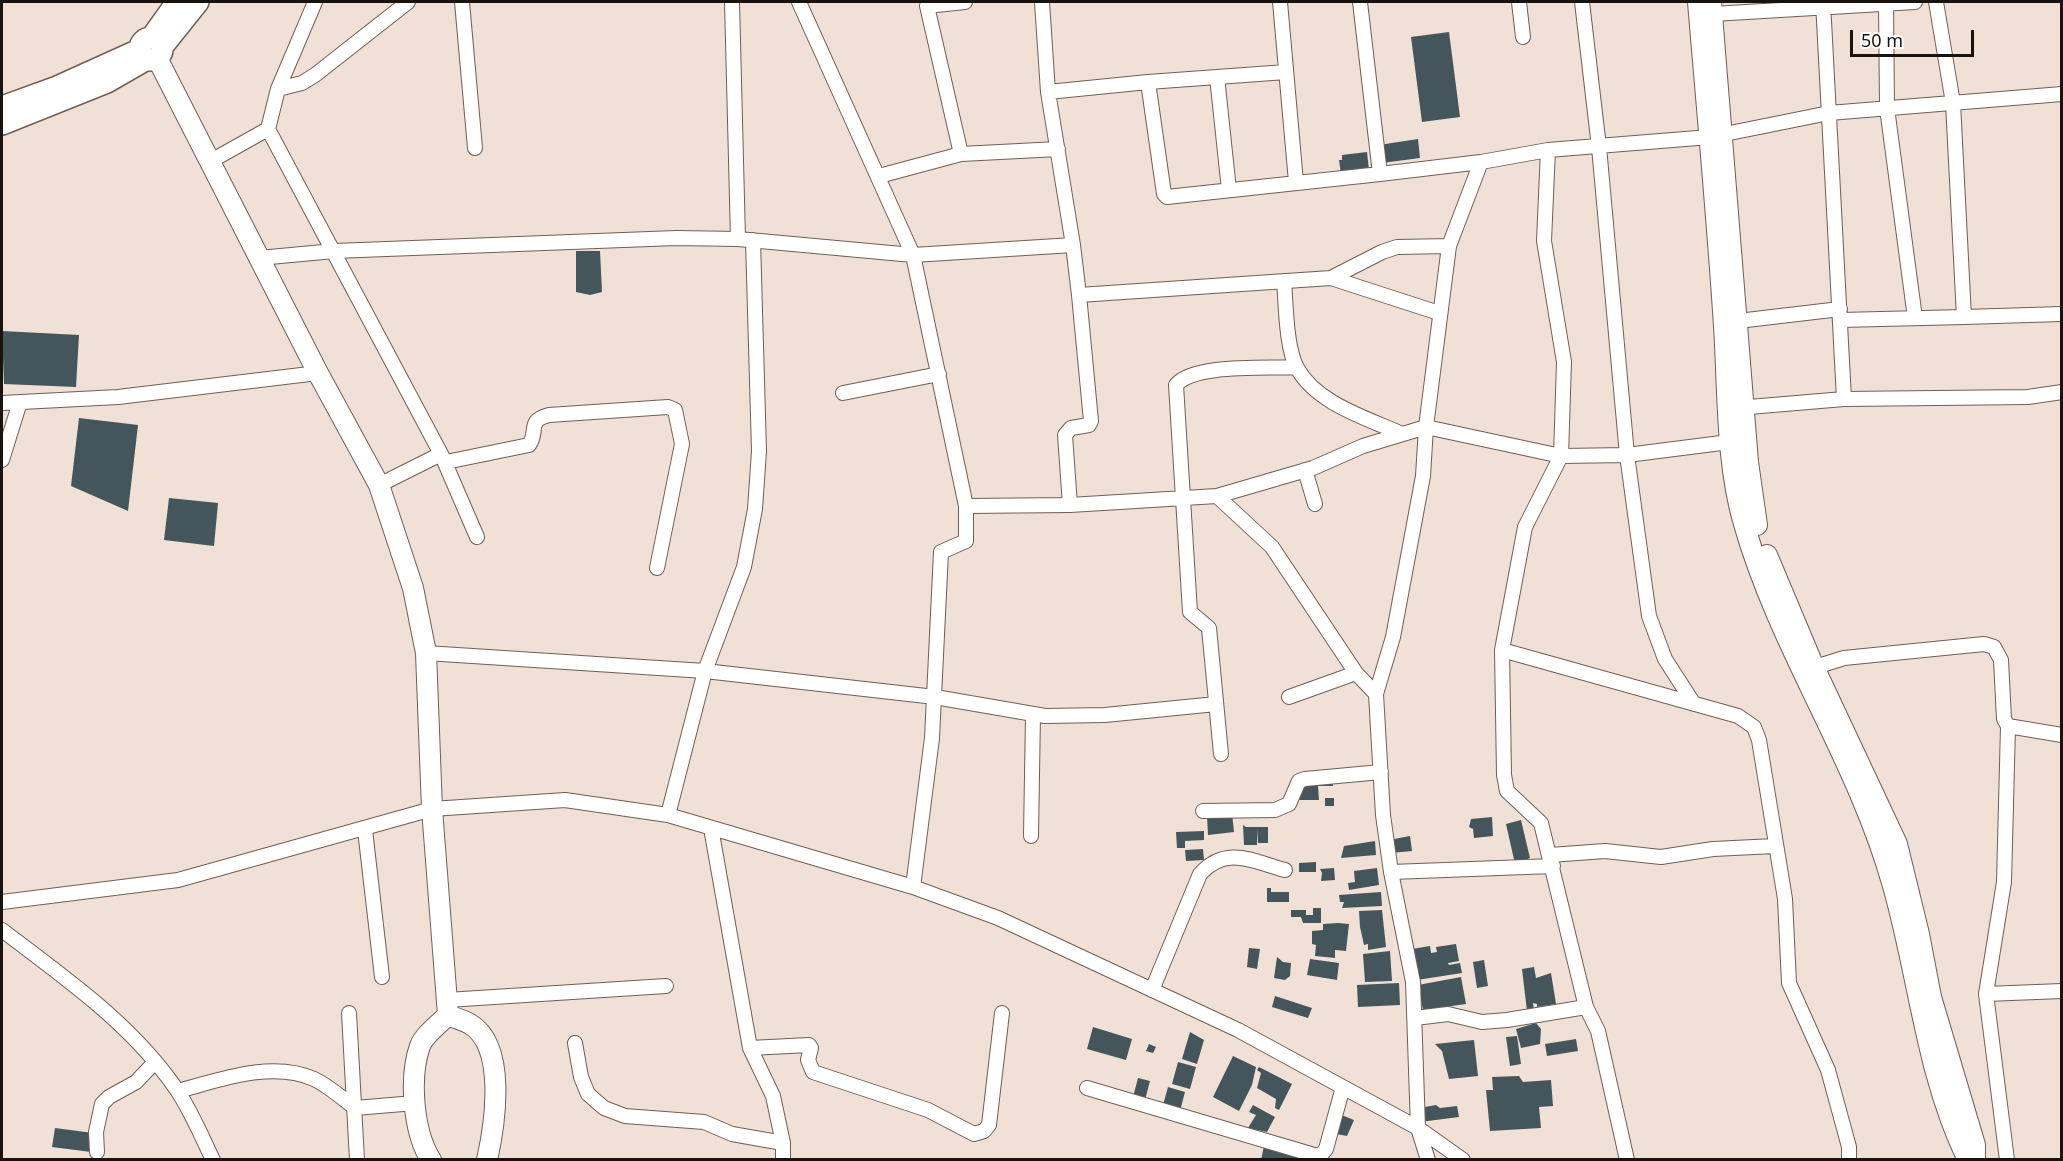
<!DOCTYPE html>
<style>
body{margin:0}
#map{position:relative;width:2063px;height:1161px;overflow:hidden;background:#f1e0d5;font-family:"Noto Sans",sans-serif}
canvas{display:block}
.frame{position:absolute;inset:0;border:3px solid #19130f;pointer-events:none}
.scale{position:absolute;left:1850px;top:30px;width:124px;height:27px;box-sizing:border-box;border:3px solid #19130f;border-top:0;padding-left:8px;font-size:18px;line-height:21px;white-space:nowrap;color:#19130f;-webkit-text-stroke:4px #fff;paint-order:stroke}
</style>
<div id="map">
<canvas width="2063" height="1161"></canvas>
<div class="frame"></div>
<div class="scale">50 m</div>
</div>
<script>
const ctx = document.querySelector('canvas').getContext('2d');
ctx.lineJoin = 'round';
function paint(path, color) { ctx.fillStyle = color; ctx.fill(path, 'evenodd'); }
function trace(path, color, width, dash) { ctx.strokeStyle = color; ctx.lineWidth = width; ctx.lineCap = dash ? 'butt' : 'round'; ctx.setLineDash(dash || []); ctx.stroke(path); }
const building = new Path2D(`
 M1449,32L1460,117L1422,122L1411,37Z
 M1418,139L1420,158L1382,163L1379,145Z
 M1367,152L1369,170L1341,174L1339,160H1342V155Z
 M576,251H600L602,292L590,295L576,292Z
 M2,331L79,335L76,387L4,384Z
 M79,418L138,425L128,511L71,486Z
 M169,498L218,503L214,546L164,540Z
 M1301,782H1333V786H1318L1319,800H1298Z
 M1325,798H1334V806H1325Z
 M1232,813L1234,832L1208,835L1207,816Z
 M1492,817L1493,836L1474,838L1473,829L1469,827L1471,819Z
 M1521,820L1530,858L1515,864L1506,824Z
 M1243,825L1246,827H1268V843H1258L1257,829V845H1244Z
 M1204,831V840L1185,841V848H1177L1176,832Z
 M1410,836L1412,851L1391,853L1389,840Z
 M1375,841L1376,855L1341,858L1344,846Z
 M1203,849L1204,860L1186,861L1185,850Z
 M1316,862V872H1299V863Z
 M1334,868L1335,880L1321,881L1322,873L1320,869Z
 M1377,868L1379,885L1349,890L1348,883L1355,882L1354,871Z
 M1267,888H1271V892H1289V902H1267Z
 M1381,892L1382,906L1342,908L1344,902H1340L1339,895Z
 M1313,908H1321V923H1303L1301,917H1291V910H1306V915H1313Z
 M1382,910L1386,947L1368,950V944L1364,945L1360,927L1359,911Z
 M1338,923L1349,924L1346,951L1335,950V958L1315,956L1316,945L1312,944V931L1323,930V924Z
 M1456,944L1459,961L1448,963L1449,965L1460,963L1462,973L1417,980L1412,949L1430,946L1431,953L1437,952L1436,947Z
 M1249,948L1260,949L1257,969L1247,967Z
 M1390,951L1392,981L1365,982L1363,954Z
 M1277,957L1283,962L1291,963L1290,976L1285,980L1274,978Z
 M1310,959L1339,963L1337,980L1307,975Z
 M1484,960L1488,986L1477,988L1473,962Z
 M1534,967L1536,978L1551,973L1556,1004L1537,1007V1004L1533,1003L1534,1010L1527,1011L1522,969Z
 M1461,977L1466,1004L1423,1010L1418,985Z
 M1399,983L1400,1005L1358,1007L1357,985Z
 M1275,996L1312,1008L1308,1018L1272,1007Z
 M1536,1023L1541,1029L1540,1044L1521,1048L1516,1029Z
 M1093,1027L1132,1039L1126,1060L1087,1049Z
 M1190,1032L1204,1040L1197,1064L1182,1059Z
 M1517,1036L1521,1064L1510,1066L1506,1037Z
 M1576,1039L1578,1051L1547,1056L1545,1044Z
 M1474,1040L1478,1076L1449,1079L1442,1051L1435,1044Z
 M1149,1044L1156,1047L1153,1053L1146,1051Z
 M1233,1056L1256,1067L1252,1085L1239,1111L1213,1097Z
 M1178,1062L1196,1067L1190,1089L1172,1084Z
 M1259,1067L1292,1084L1279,1110L1275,1108L1276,1099L1257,1088L1261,1073L1257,1070Z
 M1519,1076L1523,1082L1551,1080L1553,1106L1539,1107L1541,1128L1490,1131L1486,1090H1493L1492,1077Z
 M1138,1078L1150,1081L1145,1100L1133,1097Z
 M1168,1087L1185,1092L1180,1111L1163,1105Z
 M1253,1105L1275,1117L1267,1132L1248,1128L1256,1115L1249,1112Z
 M1436,1105L1440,1108L1457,1106L1459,1117L1420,1122L1419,1108Z
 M1339,1114L1354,1120L1347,1136L1331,1133Z
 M55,1128L93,1133L91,1152L52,1147Z
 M1264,1146L1320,1160H1261Z`);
const street = new Path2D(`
 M462,2L475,148
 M732,2L738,239
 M799,2L913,255L966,506V541L941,552L932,738L913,887
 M965,2L927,6L961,154L1058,149
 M1042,2L1048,92L1073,245
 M1280,2L1296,182
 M1519,2L1523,37
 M1582,2L1599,147L1627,455L1649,616L1665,659L1694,704
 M1823,2L1844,399
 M1886,3L1887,108L1915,318
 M1713,14L1915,2
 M1217,77L1229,190
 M1148,82L1286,72
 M278,89L302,83L315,75L408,2
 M1048,92L1148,82L1164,194L1167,197L1380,174L1360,2
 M268,129L441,454L379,485
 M1548,150L1544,241L1564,362L1561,456L1525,527L1502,650L1504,775L1507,791L1541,823L1586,1007L1598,1031L1627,1160
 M209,162L268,129L278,89L315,2
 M1380,174L1481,162
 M879,176L961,154
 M259,258L334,251L676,238L738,239L913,255L1073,245L1079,295L1331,278L1382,252L1397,247L1449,246
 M1331,278L1439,313
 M1284,281C1286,305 1286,348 1297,368C1317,404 1367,418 1402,434
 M1964,317L2062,314
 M1840,320L1964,317L1953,103L1936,2
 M1738,321L1840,309
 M843,393L939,374
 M2,403L118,397L318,373
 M1737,408L1844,399L2028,397L2062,392
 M442,456L477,537
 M2,460L20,402
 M446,462L529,445C539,431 526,421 549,415L668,407L675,410L682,444L657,568
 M1305,470L1315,504
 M1217,496L1272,547L1356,673L1376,694
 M1070,505L1065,435L1071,428L1089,425L1091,421L1079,295
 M966,506L1070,505L1217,496L1313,468L1363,446L1426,427L1561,456L1627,455L1737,441
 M1502,650L1738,716L1754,727L1759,740L1785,899L1789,983L1828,1070L1849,1147V1160
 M426,653L705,671L935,697L1045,716L1105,715L1216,704
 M1806,670L1844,658L1984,644L1994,647L2001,660L2004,719L2008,726L2062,735
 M1289,697L1356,673
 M1221,754L1209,628L1190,612L1176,385C1194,363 1268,369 1297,367
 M1203,811L1275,810L1289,804L1299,781L1305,779L1381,772
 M668,815L705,671L744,567L755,509L759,451L753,240
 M711,828L750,1048L773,1096L783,1143V1160
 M365,830L382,977
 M1031,836L1033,714
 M1550,855L1605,851L1661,857L1713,849L1775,846
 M1391,872L1553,866
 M2,902L178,880L432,809L565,800L668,815L913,887L998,918L1238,1030L1418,1128L1463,1160
 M2,930C65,978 132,1024 177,1090C191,1111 202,1137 213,1160
 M1152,990L1200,874C1226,845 1252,861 1285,870
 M1986,994L2062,991
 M447,1000L666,986
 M349,1013L357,1160
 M1415,1018L1448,1014L1482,1022L1507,1020L1586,1007
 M575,1043L581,1077L588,1094L604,1108L625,1116L704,1122L732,1134L783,1143
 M750,1048L809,1045L811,1048L808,1060L813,1072L928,1110L974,1134L984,1131L989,1125L1002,1013
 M1087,1088L1314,1155H1321L1326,1149L1343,1087
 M178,1091C219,1080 272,1060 314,1079C329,1086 342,1098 355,1108L415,1103
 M97,1152L96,1132L102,1104L109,1097L136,1082L155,1062
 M1428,1160L1418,1128L1413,982L1391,872L1383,815L1376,694L1393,637L1423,476L1426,427L1449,246L1481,162L1548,150L1710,137L1829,113L2062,94
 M2007,1160L1986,994L2004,882L2008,726`);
const secondary = new Path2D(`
 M1698,2C1707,110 1717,218 1724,326C1728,390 1726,464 1744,524C1780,650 1858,760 1893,886C1919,977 1926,1075 1968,1160
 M1711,2L1748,462L1757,525
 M157,58L318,373L379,485L413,588L426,653L432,809L448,1015C455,1018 463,1020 470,1024C507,1046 495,1124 487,1160
 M1767,555L1814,667L1897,844L1919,934L1931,997L1975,1145V1160
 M431,1160C413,1132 409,1077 420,1046C424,1035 440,1023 448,1015`);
const primary = new Path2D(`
 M152,37L177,2
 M140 49a11 11 0 1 1 22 0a11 11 0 1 1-22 0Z
 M162,47L198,2
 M2,107L57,87L139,50
 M2,124L107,82L147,59`);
paint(building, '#44565c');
trace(street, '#6e6056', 16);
trace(secondary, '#6e6056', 22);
trace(primary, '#6e6056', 24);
trace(street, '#fff', 14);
trace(secondary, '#fff', 20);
trace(primary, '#fff', 21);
</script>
